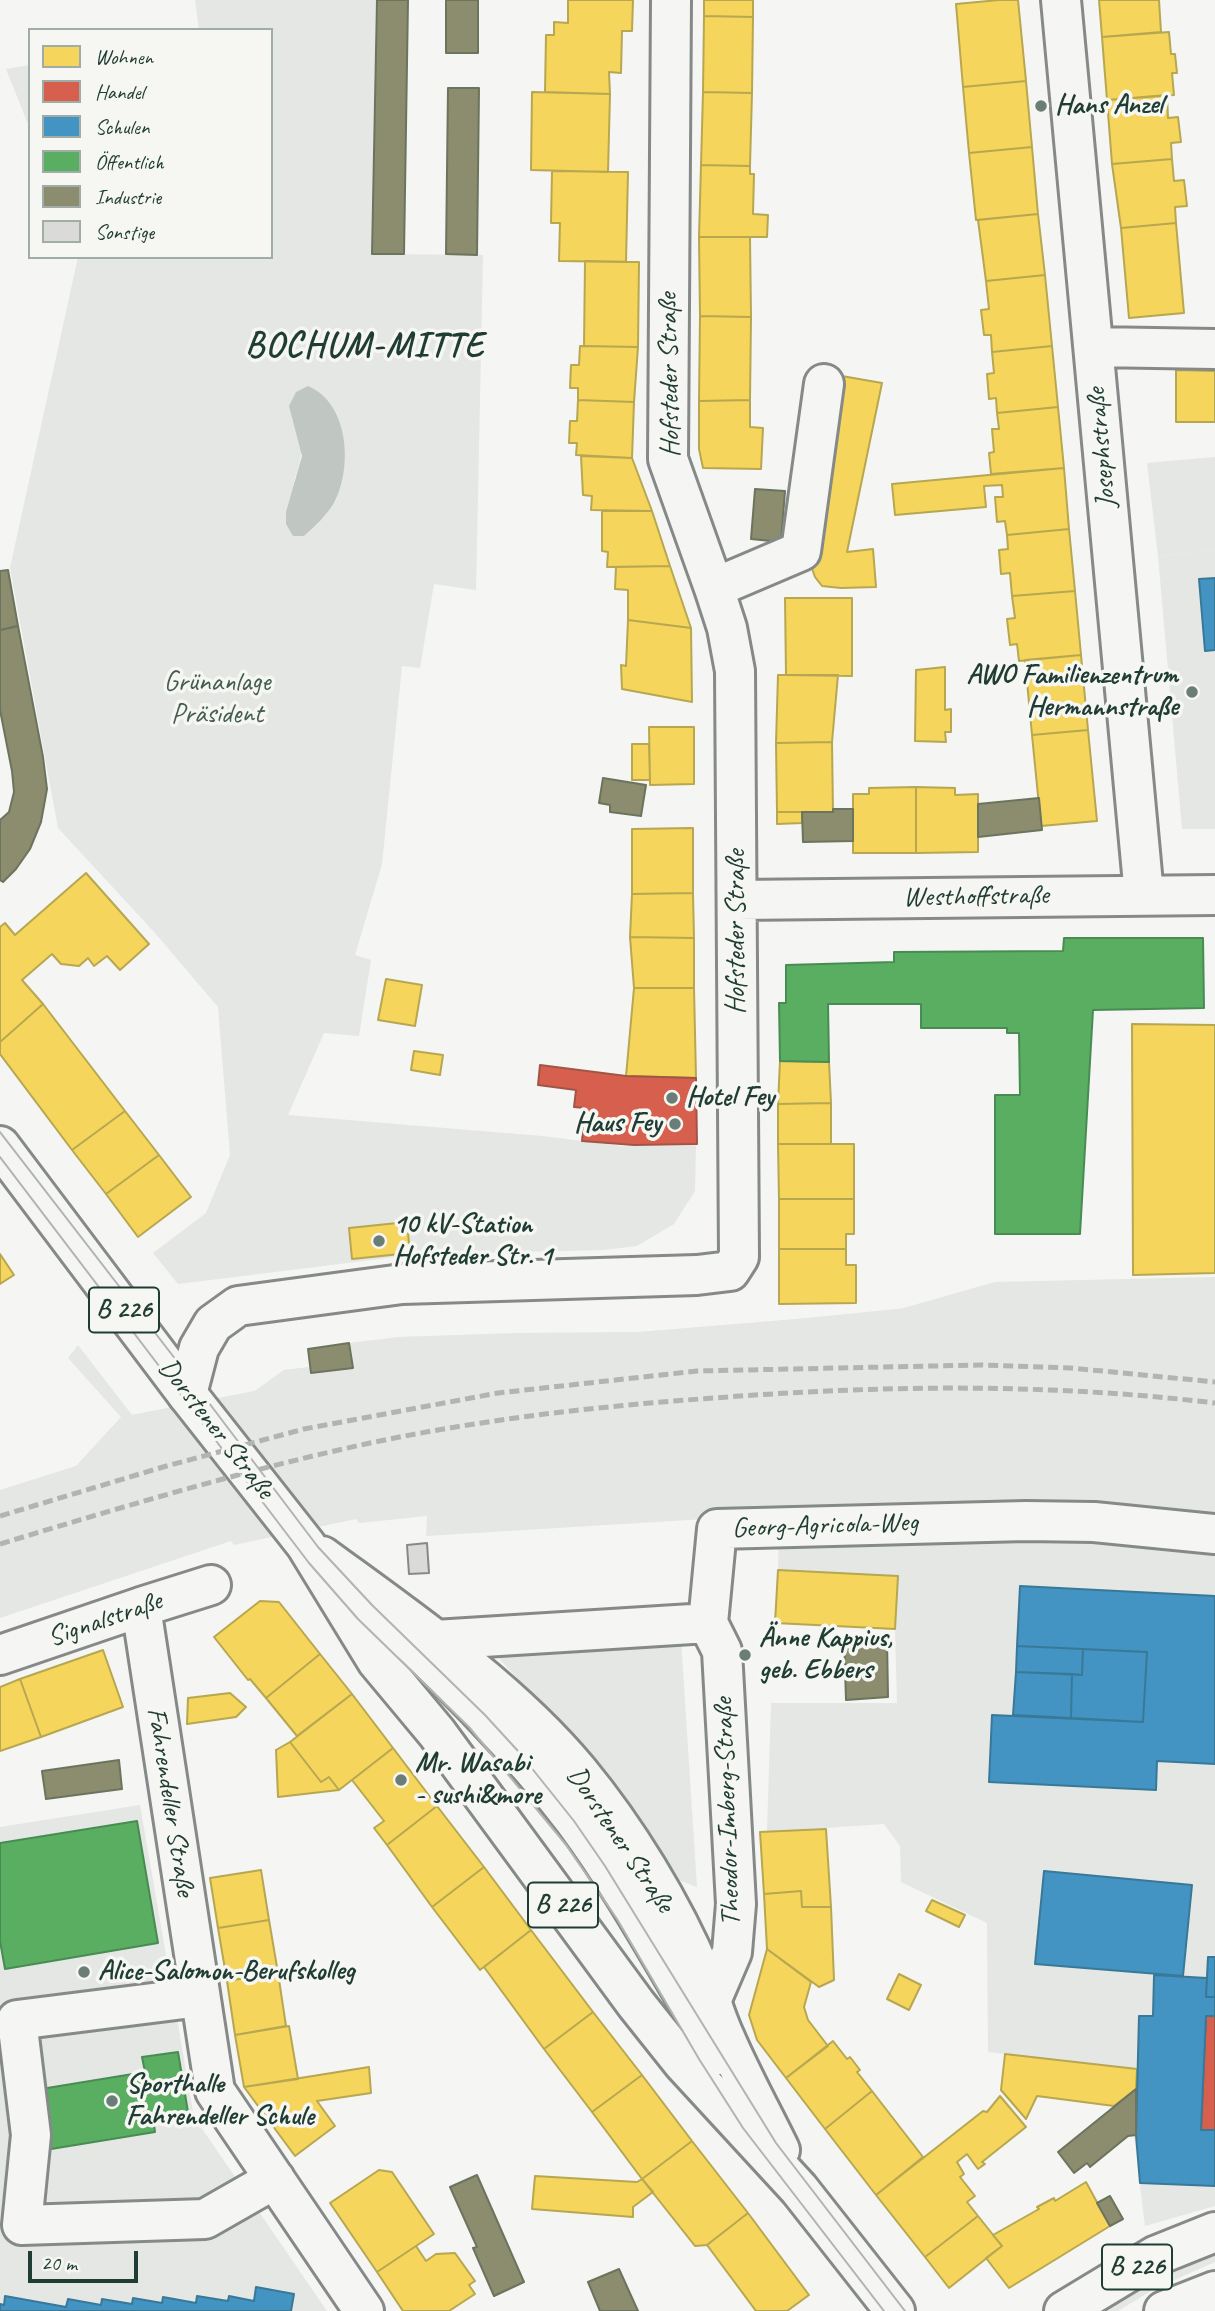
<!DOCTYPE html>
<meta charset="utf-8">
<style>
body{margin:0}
#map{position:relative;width:1215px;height:2311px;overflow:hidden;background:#f5f5f3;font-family:Caveat,sans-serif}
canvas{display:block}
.legend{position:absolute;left:28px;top:28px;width:245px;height:231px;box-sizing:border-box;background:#f6f6f2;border:2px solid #a0aca6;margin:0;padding:9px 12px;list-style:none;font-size:21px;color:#1f3d34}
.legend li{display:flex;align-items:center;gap:14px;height:35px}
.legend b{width:35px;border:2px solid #a0aca6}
.scale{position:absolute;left:28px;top:2251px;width:110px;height:32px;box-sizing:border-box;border:4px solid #1f3d34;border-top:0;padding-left:9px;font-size:21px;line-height:24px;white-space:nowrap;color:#1f3d34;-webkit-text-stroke:5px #f6f6f2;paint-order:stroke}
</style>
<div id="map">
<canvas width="1215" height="2311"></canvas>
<ul class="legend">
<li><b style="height:19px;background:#f6d55c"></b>Wohnen</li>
<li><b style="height:19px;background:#d6604d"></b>Handel</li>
<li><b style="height:19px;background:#4393c3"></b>Schulen</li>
<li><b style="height:19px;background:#5aae61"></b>Öffentlich</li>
<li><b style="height:19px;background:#8c8c6e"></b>Industrie</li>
<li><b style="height:19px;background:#dadbd9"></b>Sonstige</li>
</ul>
<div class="scale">20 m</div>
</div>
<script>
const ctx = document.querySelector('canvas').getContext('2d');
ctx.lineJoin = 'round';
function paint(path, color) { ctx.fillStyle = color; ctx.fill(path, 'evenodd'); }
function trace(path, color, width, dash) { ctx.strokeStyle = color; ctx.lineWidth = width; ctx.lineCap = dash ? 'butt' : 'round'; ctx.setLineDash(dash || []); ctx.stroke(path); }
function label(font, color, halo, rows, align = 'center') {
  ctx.font = font + ' Caveat,sans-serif'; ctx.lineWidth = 7; ctx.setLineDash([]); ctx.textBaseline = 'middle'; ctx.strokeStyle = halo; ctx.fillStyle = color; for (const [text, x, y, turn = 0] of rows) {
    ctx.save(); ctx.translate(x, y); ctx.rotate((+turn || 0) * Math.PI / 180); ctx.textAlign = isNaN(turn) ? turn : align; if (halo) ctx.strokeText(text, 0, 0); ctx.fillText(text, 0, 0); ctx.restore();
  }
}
const built = new Path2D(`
 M1215,550V829H1182L1158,556Z
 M1215,1277V2206L1145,2226L1134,2137L1137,2069L988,2052L987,1923L901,1882L900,1846L884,1824L767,1832L771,1703H897L895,1629L898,1576L778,1570L779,1527L755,1516L426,1536L427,1516L359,1523L356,1519L234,1545L231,1541L0,1618V1490L152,1442L132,1415L255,1391L284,1370L310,1367L308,1349L400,1337L639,1332L767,1322Z
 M140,1805L194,2117L327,2311H0V1827Z`);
const green = new Path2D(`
 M195,0H376L371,254L483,255L476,590L434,584L420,668L402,666L382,864L355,955L371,960L359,1036L324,1033L288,1115L542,1136L622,1146H696L695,1191L674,1224L637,1246L604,1250L412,1255L178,1284L153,1253L206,1213L230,1155L218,1007L155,933L58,828L10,568L78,257H271V30H199ZM291,417L343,478L335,502L323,518L294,481C303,456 305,442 291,417Z
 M30,65V129L6,69Z
 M1215,457V550L1158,556L1147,463Z
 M1215,1277V1361C1043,1339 868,1342 695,1355C566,1365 438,1379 311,1405C287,1411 262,1419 238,1425C184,1440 131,1455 76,1466L121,1417L68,1358L78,1345L132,1415L255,1391L284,1370L311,1367L349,1343L400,1337L515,1333L639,1332L893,1311L995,1282Z
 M681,1639L697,1887L676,1879L608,1775L491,1650Z
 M1215,2251V2262L1156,2288L1118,2311H1096L1147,2280Z`);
const water = new Path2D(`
 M308,386C349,403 353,468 334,503C326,516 315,526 304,536H293L286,524V512L302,456L289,406L296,392Z`);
const homes = new Path2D(`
 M568,0H633L632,31H622L621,73L609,72L610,94L545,92L546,35H554V22L568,23Z
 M704,0H753V17L704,16Z
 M999,0H1018L1026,81L963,87L956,4Z
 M1099,0H1159L1161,32L1102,37Z
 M704,16L753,17L752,93L703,92Z
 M1169,32L1171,54H1175L1177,73H1172L1174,95L1107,100L1102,37Z
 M1026,81L1032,147L969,153L963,87Z
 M532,92L610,94L608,172L531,170Z
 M703,92L752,93L750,166L701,165Z
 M1167,95L1168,118L1178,117L1181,142L1171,143L1172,159L1112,164L1107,100Z
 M1032,147L1038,214L976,220L969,153Z
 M1172,159L1174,181L1184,180L1187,206L1175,207L1176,223L1121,228L1112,164Z
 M701,165L750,166V174H754L753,214L768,215L767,237H699Z
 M552,171L628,172L626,262L559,261L560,223H551Z
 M1038,214L1045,275L986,281L978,220Z
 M1176,223L1184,313L1129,318L1121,228Z
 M699,237H750L751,317L700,316Z
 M585,261L639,262L638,347L584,346Z
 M1045,275L1052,346L992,352L991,335H984L981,310L989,309L986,281Z
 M700,316L751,317L750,400L699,401Z
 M580,346L638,347L634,402L578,400V388H570L571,365H579Z
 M1052,346L1058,407L997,413L996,398L989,399L987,374L994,373L992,352Z
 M1176,370L1215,371V422H1176Z
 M836,375L882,383L847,552L873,549L876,587L841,588L822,586L815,577L810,563Z
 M578,400L634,402L632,458L576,455L577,443H569L570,421H577Z
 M750,400V427L763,428L761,469L703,468L699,449V401Z
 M1058,407L1064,468L991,474L989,453L994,452L992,429H999L997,413Z
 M581,456L632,458L652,511L591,510L592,496L583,495Z
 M1064,468L1069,529L1007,535L1005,521L997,522L995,497H1003L1002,485L984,486L986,507L895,515L892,484Z
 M602,511H652L670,566L607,567L608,552L602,551Z
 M1069,529L1075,591L1012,596L1010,573L1001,574L999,550L1008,549L1007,535Z
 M670,566L691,628L628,620V590L615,589L616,567Z
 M1075,591L1081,655L1019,661L1017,644L1010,645L1007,619L1015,618L1012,596Z
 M785,598H852V676L786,675Z
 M628,620L691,628L692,702L622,689L621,665L626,666Z
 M1081,655L1088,730L1032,735L1025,660Z
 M945,667V710L951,709V732H945L946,742L915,741L916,670Z
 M778,675H838L832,742L776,743Z
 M649,727H694V784L650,785Z
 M1088,730L1097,821L1041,826L1032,735Z
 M832,742L833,812H777L776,743Z
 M632,744H649L650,780H632Z
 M916,787L955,788V795L978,794V852L916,853Z
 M916,787V853H853V794H869V788Z
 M777,812H802V823L777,824Z
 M693,828V893L632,894V829Z
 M86,873L149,944L120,970L107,956L94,966L88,958L79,966L61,964L52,954L22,980L43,1004L0,1042V927L5,923L15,935Z
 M693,893L694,938L630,937L632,894Z
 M630,937L694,938V988H634Z
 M386,979L422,985L415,1026L378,1020Z
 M634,988H694L696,1078L626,1076Z
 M43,1004L125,1111L72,1150L0,1054V1042Z
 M1132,1024L1215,1025V1273L1133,1275Z
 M414,1051L443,1055L440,1075L411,1070Z
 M780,1061L829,1062L831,1103L778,1104Z
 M831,1103V1144H778V1104Z
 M125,1111L159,1155L106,1194L72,1150Z
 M778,1144H854V1199H779Z
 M159,1155L191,1197L138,1237L106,1194Z
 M779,1199H854V1234H846V1249H779Z
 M407,1222L410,1253L352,1259L349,1228Z
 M779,1249H846V1265H856V1303L779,1304Z
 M0,1254L14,1275L0,1284Z
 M778,1570L898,1576L895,1629L775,1623Z
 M260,1601L279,1602L320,1654L266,1698L250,1679L248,1680L214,1637Z
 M103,1650L123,1707L41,1737L20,1679Z
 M320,1654L352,1694L297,1736L266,1698Z
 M20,1679L41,1737L0,1751V1687Z
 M230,1693L246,1707L236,1717L187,1724L188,1698Z
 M352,1694L393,1748L339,1790L329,1777L321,1782L290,1742Z
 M290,1742L321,1782L329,1777L339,1790L278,1797L276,1750Z
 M393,1748L437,1806L387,1845L374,1828L384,1821L352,1780Z
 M437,1806L484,1867L432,1907L387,1845Z
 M826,1829L831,1907H802L801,1891L764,1894L760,1832Z
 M484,1867L531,1930L480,1970L432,1907Z
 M261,1870L269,1920L218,1928L210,1878Z
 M801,1891L802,1907H831L834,1980L819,1987L767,1949L764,1894Z
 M932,1900L965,1915L959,1927L926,1911Z
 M269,1920L278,1973L227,1981L218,1928Z
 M531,1930L593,2012L544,2049L484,1967Z
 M767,1949L811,1982L804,2007L808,2020L828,2046L786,2078L757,2040L749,2015Z
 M278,1973L286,2026L235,2035L227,1981Z
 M899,1974L921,1985L909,2010L887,1999Z
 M593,2012L642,2075L592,2112L544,2049Z
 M289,2026L298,2079L244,2087L235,2035Z
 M833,2041L847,2059L850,2057L860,2070L857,2072L872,2091L825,2129L786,2078Z
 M1005,2054L1137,2069L1136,2089L1114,2106L1037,2096L1026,2119L1001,2090Z
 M369,2067L371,2093L317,2101L335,2126L295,2156L244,2087Z
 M642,2075L692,2141L642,2179L592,2112Z
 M872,2091L923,2157L876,2195L825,2129Z
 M1000,2096L1026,2127L982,2162L985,2164L978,2169L967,2154L957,2162L964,2174L960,2177L975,2196L967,2202L978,2216L925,2257L876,2195L983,2111L987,2112Z
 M692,2141L748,2213L707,2245L695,2246L642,2179Z
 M379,2170L392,2172L434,2234L377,2272L330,2203Z
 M535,2176L637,2182L642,2179L653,2192L633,2207V2217L532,2209Z
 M1086,2182L1110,2226L1009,2288L986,2258L1002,2246L993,2235L1039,2209L1037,2207L1054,2198L1055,2201Z
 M748,2213L809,2295L787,2311H756L707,2245Z
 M978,2216L1002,2246L949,2288L925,2257Z
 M416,2246L426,2261L436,2254L455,2253L475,2281L469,2285L475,2294L449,2311H403L377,2272Z`);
const shops = new Path2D(`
 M540,1065L626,1076L696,1078L697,1144L634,1145L582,1141L585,1108L574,1107L576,1090L538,1085Z
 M1206,2016H1215V2130H1201Z`);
const schools = new Path2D(`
 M1215,578V650L1205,651L1199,579Z
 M1020,1586L1215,1596V1764L1157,1761L1156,1790L989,1782L992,1715L1143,1722L1147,1652L1017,1646Z
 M1017,1646L1083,1649L1082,1675L1016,1672Z
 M1083,1649L1147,1652L1143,1722L1071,1718L1072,1674L1082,1675Z
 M1016,1672L1072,1674L1071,1718L1013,1715Z
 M1044,1871L1192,1885L1183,1976L1035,1964Z
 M1208,1957H1215V1997H1206Z
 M1154,1975L1207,1978L1206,1997H1215V2016H1206L1201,2130H1215V2186L1140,2183L1136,2135L1139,2016H1153Z
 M256,2287L294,2294L291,2311H0V2304L4,2305L5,2296L66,2307L68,2299L101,2305L102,2299L132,2304L133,2298L162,2303L163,2297L196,2303L197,2296L228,2301L229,2296L254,2301Z`);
const public = new Path2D(`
 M1064,938H1203L1204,1008L1093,1010L1080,1234H995V1095H1020L1019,1033H1007V1028H921V1004H828L829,1062L780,1061L779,1003H786V965L894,962V952L1063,951Z
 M137,1821L158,1943L5,1969L0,1941V1843Z
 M178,2052L188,2112L153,2118L155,2132L45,2150L35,2090L145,2072L142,2057Z`);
const industry = new Path2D(`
 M377,0H408L404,254H372Z
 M446,0H478V53H446Z
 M448,88H479L477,255L446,254Z
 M755,489L785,491L781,542L751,539Z
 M8,570L18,626L0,630V571Z
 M18,626L43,757L47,789L41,822L30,849L16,869L3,882L0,880V820L9,812L14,792L12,771L0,710V630Z
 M603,778L646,785L641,816L610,812V805L599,803Z
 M1039,798L1042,830L978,837V804Z
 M833,809H853V841L803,842L802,812H833Z
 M349,1343L353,1368L311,1373L308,1349Z
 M844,1637L887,1639L888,1697L846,1700Z
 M119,1760L122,1789L46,1799L42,1771Z
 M1136,2089V2135L1128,2136L1090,2167L1087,2163L1074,2173L1058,2152Z
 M477,2175L524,2282L494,2296L473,2248L477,2247L450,2187Z
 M1110,2196L1123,2219L1110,2226L1097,2203Z
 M619,2269L638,2311H600L588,2282Z`);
const building = new Path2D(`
 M427,1543L429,1573L409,1574L407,1545Z`);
const minor = new Path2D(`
 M1061,0L1144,895
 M1094,347L1215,349
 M714,588L801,551L824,384
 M737,900L1215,895
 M187,1394L199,1348L213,1324L238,1306L402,1284L697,1275L730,1271L739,1257L735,671L727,628L714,588L668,459L671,0
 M141,1607L215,2091L364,2311
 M389,1622C455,1684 519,1748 574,1820C629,1894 672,1977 720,2055
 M708,1623L717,1529L1026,1521L1094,1522L1215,1534
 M708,1623L722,1651L736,1904L732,1952L711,2001
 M435,1640L708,1623
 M0,1655L141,1607L211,1585
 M200,1997L17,2020L31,2135L22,2225L205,2219L275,2179`);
const major = new Path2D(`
 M0,1146L187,1394L306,1545L377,1661L437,1733L636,2004L683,2063L799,2189L895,2311
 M322,1556C408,1619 510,1689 578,1771C626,1829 673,1905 702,1975C710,1997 716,2019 726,2040C742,2077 762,2113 780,2150
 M1064,2311L1155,2256L1215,2232
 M1164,2311L1215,2291`);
const tram = new Path2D(`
 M0,1132L183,1369
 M0,1157L309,1563L358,1619L469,1727L567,1846L617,1919L699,2059L743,2128L884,2311
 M206,1399L318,1547L372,1605L485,1715L518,1751L574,1821L605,1866L776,2143L905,2311`);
const rail = new Path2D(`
 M0,1516L163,1467L304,1429L498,1393L697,1371L980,1365L1071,1368L1215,1382
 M0,1544C122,1507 245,1470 370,1443C484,1419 599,1406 714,1398C882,1385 1048,1383 1215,1403`);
const markers = [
 [1041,106,7,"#6a7d77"],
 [1192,692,7,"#6a7d77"],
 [672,1098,7,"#6a7d77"],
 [675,1124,7,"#6a7d77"],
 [379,1241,7,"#6a7d77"],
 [745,1655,7,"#6a7d77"],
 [401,1780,7,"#6a7d77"],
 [84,1972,7,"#6a7d77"],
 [112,2101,7,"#6a7d77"]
];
const shields = [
 [124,1310,70],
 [563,1905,70],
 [1137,2267,70]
];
const shieldNames = [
 ["B 226",124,1310],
 ["B 226",563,1905],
 ["B 226",1137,2267]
];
const poiNames = [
 ["Hans Anzel",1055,106],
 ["AWO Familienzentrum",1178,676,"right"],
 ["Hermannstraße",1178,708,"right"],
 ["Hotel Fey",686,1098],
 ["Haus Fey",661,1124,"right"],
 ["10 kV-Station",393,1225],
 ["Hofsteder Str. 1",393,1257],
 ["Änne Kappius,",759,1639],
 ["geb. Ebbers",759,1671],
 ["Mr. Wasabi",415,1764],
 ["- sushi&more",415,1796],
 ["Alice-Salomon-Berufskolleg",98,1972],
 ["Sporthalle",126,2085],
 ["Fahrendeller Schule",126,2117]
];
const streetNames = [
 ["Hofsteder Straße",670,375,-91],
 ["Josephstraße",1102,448,-95],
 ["Westhoffstraße",976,897,-1],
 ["Hofsteder Straße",737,932,-90],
 ["Dorstener Straße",216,1429,52],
 ["Georg-Agricola-Weg",825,1526,-2],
 ["Signalstraße",105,1620,-19],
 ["Fahrendeller Straße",170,1802,81],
 ["Theodor-Imberg-Straße",728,1812,-92],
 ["Dorstener Straße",620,1840,56]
];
const parkNames = [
 ["Grünanlage",217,683],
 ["Präsident",217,715]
];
const districtNames = [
 ["BOCHUM-MITTE",365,347]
];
paint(built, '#e5e7e4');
paint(green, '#e4e7e3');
paint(water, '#c0c7c3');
paint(homes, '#f6d55c');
trace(homes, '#b6a750', 2);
paint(shops, '#d6604d');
trace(shops, '#9f5646', 2);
paint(schools, '#4393c3');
trace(schools, '#387998', 2);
paint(public, '#5aae61');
trace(public, '#488c54', 2);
paint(industry, '#8c8c6e');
trace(industry, '#6b745d', 2);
paint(building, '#dadbd9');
trace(building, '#858a88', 2);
trace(minor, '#858a88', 44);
trace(major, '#858a88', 44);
trace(minor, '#f5f5f3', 38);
trace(major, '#f5f5f3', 38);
trace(tram, '#b0b4b2', 2);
trace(rail, '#b0b4b2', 5, [10, 5]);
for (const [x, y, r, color] of markers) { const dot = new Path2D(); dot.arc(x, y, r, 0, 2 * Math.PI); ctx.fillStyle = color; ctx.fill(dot); trace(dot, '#f6f6f2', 2.5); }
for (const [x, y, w] of shields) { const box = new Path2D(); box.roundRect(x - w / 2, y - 22.5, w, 45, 5); ctx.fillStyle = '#f6f6f2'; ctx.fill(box); trace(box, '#1f3d34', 2); }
label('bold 26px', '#1f3d34', null, shieldNames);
label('bold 28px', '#1f3d34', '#f6f6f2', poiNames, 'left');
label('28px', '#1f3d34', '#f6f6f2', streetNames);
label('28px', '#445d54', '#f6f6f2', parkNames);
ctx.letterSpacing = '2px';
label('bold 35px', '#1f3d34', '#f6f6f2', districtNames);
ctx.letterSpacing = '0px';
</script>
